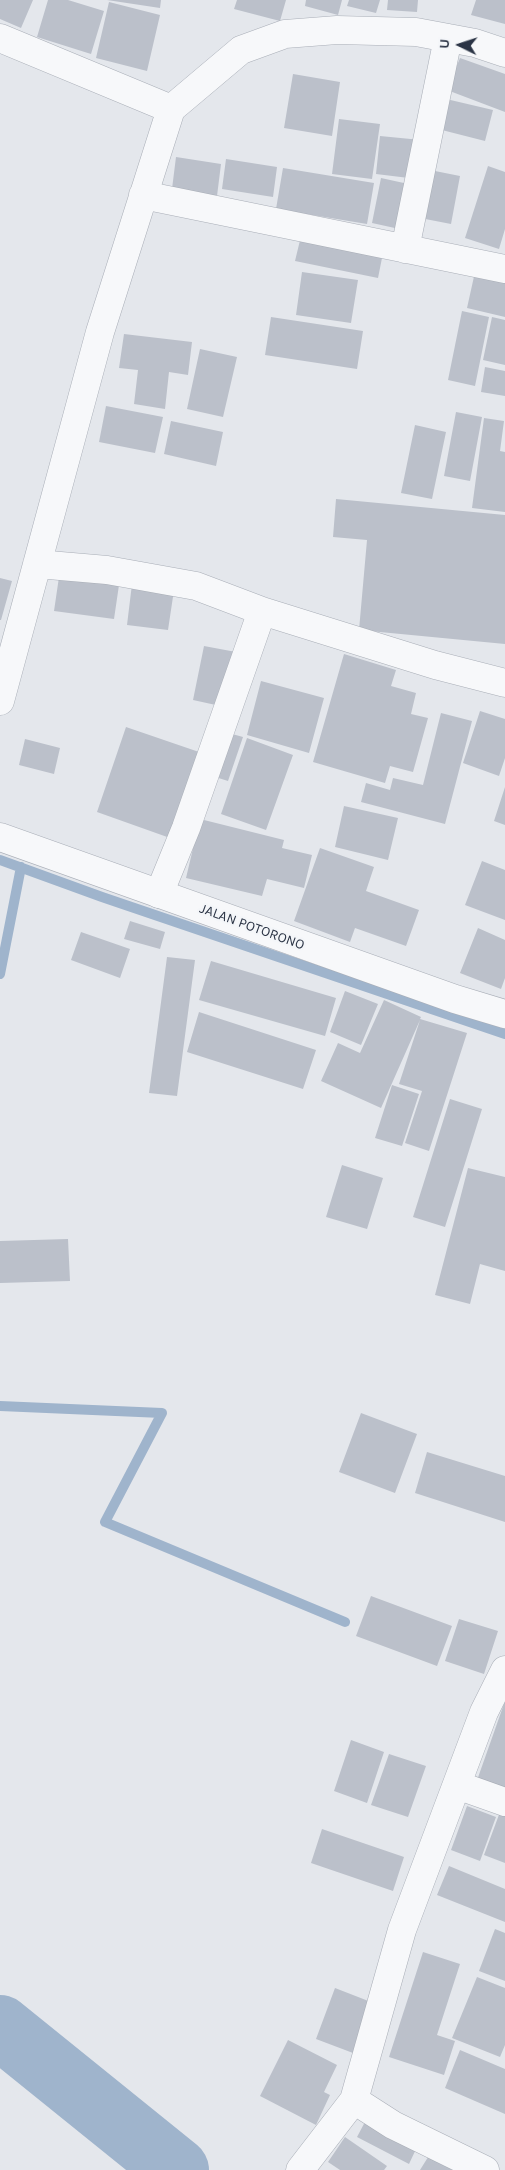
<!DOCTYPE html>
<style>
body{margin:0}
#map{position:relative;width:505px;height:2170px;overflow:hidden;background:#e4e7ec;font-family:Karla,sans-serif}
canvas{display:block}
.north{position:absolute;left:435px;top:20px;width:50px;height:50px;-webkit-text-stroke:4px #f4f6f9;paint-order:stroke;rotate:274deg;font-size:14px;font-weight:700;line-height:20px;text-align:center;color:#2b3445}
.north::after{content:'';display:block;margin:auto;width:18px;height:22px;background:#2b3445;clip-path:polygon(50% 0,100% 100%,50% 72%,0 100%)}
</style>
<div id="map">
<canvas width="505" height="2170"></canvas>
<div class="north">U</div>
</div>
<script>
const ctx = document.querySelector('canvas').getContext('2d');
ctx.lineJoin = 'round';
function trace(path, color, width, dash) { ctx.strokeStyle = color; ctx.lineWidth = width; ctx.lineCap = dash ? 'butt' : 'round'; ctx.setLineDash(dash || []); ctx.stroke(path); }
function paint(path, color) { ctx.fillStyle = color; ctx.fill(path, 'evenodd'); }
function label(font, color, halo, rows, align = 'center') {
  ctx.font = font + ' Karla,sans-serif'; ctx.lineWidth = 4.5; ctx.setLineDash([]); ctx.textBaseline = 'middle'; ctx.strokeStyle = halo; ctx.fillStyle = color; for (const [text, x, y, turn = 0] of rows) {
    ctx.save(); ctx.translate(x, y); ctx.rotate((+turn || 0) * Math.PI / 180); ctx.textAlign = isNaN(turn) ? turn : align; if (halo) ctx.strokeText(text, 0, 0); ctx.fillText(text, 0, 0); ctx.restore();
  }
}
const stream = new Path2D(`
 M0,860L102,897L505,1034
 M0,974L21,867
 M0,1406L162,1413L105,1522L345,1622`);
const river = new Path2D(`
 M0,2027L177,2170`);
const building = new Path2D(`
 M0,0H33L21,28L0,19Z
 M48,0H68L104,11L91,54L37,37Z
 M107,0H161L160,8Z
 M237,0H286L280,21L234,9Z
 M306,0H342L338,15L305,6Z
 M349,0H380L376,13L347,6Z
 M388,0H418L417,12L387,10Z
 M476,0H505V24L471,15Z
 M109,2L160,15L147,71L96,58Z
 M460,58L505,74V112L447,90Z
 M293,74L340,82L332,136L284,128Z
 M442,98L493,110L485,141L434,128Z
 M339,119L380,124L372,179L332,174Z
 M380,136L421,140L417,179L376,174Z
 M176,157L221,164L217,196L172,189Z
 M226,159L277,167L273,197L222,189Z
 M488,166L505,172V229L499,249L465,238Z
 M283,168L374,183L367,224L276,209Z
 M425,169L460,176L451,224L415,217Z
 M381,178L413,185L404,230L372,223Z
 M302,232L384,248L378,278L295,261Z
 M302,272L358,280L351,323L296,315Z
 M475,272L505,279V317L467,308Z
 M462,311L489,317L475,386L448,380Z
 M271,317L363,331L357,369L265,355Z
 M492,317L505,320V365L483,360Z
 M124,334L192,342L188,375L169,372L165,409L134,404L138,370L119,368Z
 M200,349L237,357L223,417L187,409Z
 M485,367L505,371V396L481,392Z
 M106,406L163,417L155,453L99,442Z
 M456,412L482,417L470,481L444,476Z
 M484,418L504,421L500,451L505,452V512L472,508Z
 M171,421L223,432L216,466L164,454Z
 M415,425L446,432L432,499L401,493Z
 M336,499L505,515V644L359,630L367,540L333,537Z
 M59,577L119,585L114,619L54,611Z
 M0,578L12,581L1,620H0Z
 M132,584L174,590L168,630L127,625Z
 M204,646L236,652L225,707L193,700Z
 M344,654L396,670L391,686L416,693L411,714L428,718L413,772L390,766L385,783L313,762Z
 M261,681L324,698L309,753L247,735Z
 M480,711L505,719V758L499,776L463,763Z
 M441,713L472,721L445,824L361,802L366,783L390,790L393,778L423,785Z
 M126,727L199,752L170,838L97,812Z
 M225,732L243,737L228,781L209,775Z
 M247,738L293,755L266,830L221,814Z
 M25,739L60,748L54,774L19,765Z
 M505,787V825L494,821Z
 M344,806L398,818L388,860L335,847Z
 M200,819L284,840L282,848L312,855L304,888L267,879L262,896L186,878Z
 M320,848L374,867L366,891L419,910L406,946L355,928L350,942L294,921Z
 M482,861L505,870V920L465,905Z
 M130,921L165,932L160,949L124,939Z
 M478,928L505,940V978L501,989L460,973Z
 M81,932L130,949L120,978L71,960Z
 M167,957L195,960L177,1096L149,1093Z
 M211,961L336,998L325,1036L199,1000Z
 M345,991L378,1004L361,1045L330,1032Z
 M384,1000L421,1017L420,1019L467,1033L429,1151L405,1143L422,1091L399,1084L420,1020L381,1108L321,1081L338,1043L360,1053Z
 M199,1012L316,1050L303,1089L187,1052Z
 M392,1085L419,1094L402,1146L375,1138Z
 M450,1099L482,1109L445,1227L413,1217Z
 M342,1165L383,1178L367,1229L326,1217Z
 M468,1168L505,1177V1271L480,1264L470,1304L435,1295Z
 M68,1239L70,1281L0,1283V1241Z
 M361,1413L417,1434L395,1493L339,1472Z
 M427,1452L505,1476V1522L415,1493Z
 M371,1596L452,1626L437,1666L356,1636Z
 M459,1619L498,1631L484,1674L445,1661Z
 M505,1701V1797L475,1786Z
 M351,1740L384,1752L367,1803L334,1791Z
 M389,1754L426,1766L408,1817L371,1805Z
 M467,1806L496,1817L480,1861L451,1850Z
 M500,1812L505,1813V1863L484,1855Z
 M322,1829L404,1857L393,1891L311,1863Z
 M449,1866L505,1889V1922L437,1895Z
 M495,1929L505,1933V1981L479,1971Z
 M423,1952L460,1964L437,2035L455,2041L444,2075L389,2057Z
 M477,1977L505,1988V2045L500,2057L452,2038Z
 M335,1988L371,2002L353,2053L316,2039Z
 M288,2040L337,2065L324,2092L330,2095L316,2125L260,2096Z
 M460,2050L505,2069V2114L445,2088Z
 M366,2120L417,2147L409,2164L357,2137Z
 M345,2137L387,2166L384,2170H340L328,2162Z
 M430,2154L457,2170H420Z`);
const minor = new Path2D(`
 M0,38L171,109L100,332L0,701
 M171,109L241,50L285,34L337,30L416,32L475,43L505,53
 M143,195L505,269
 M405,249L448,38
 M37,564L107,570L196,586L262,611L435,665L505,683
 M159,894L186,828L262,611
 M457,1785L505,1802
 M354,2100L393,2125L485,2170
 M300,2170L354,2100L402,1930L484,1712L505,1670`);
const tertiary = new Path2D(`
 M0,837L455,999L505,1014`);
const streetNames = [
 ["JALAN POTORONO",252,927,20]
];
trace(stream, '#9fb4cc', 10);
trace(river, '#9fb4cc', 64);
paint(building, '#bbc0ca');
trace(minor, '#a9aeb7', 29);
trace(tertiary, '#a9aeb7', 29);
trace(minor, '#f7f8fa', 28);
trace(tertiary, '#f7f8fa', 28);
label('14px', '#2b3445', '#f4f6f9', streetNames);
</script>
